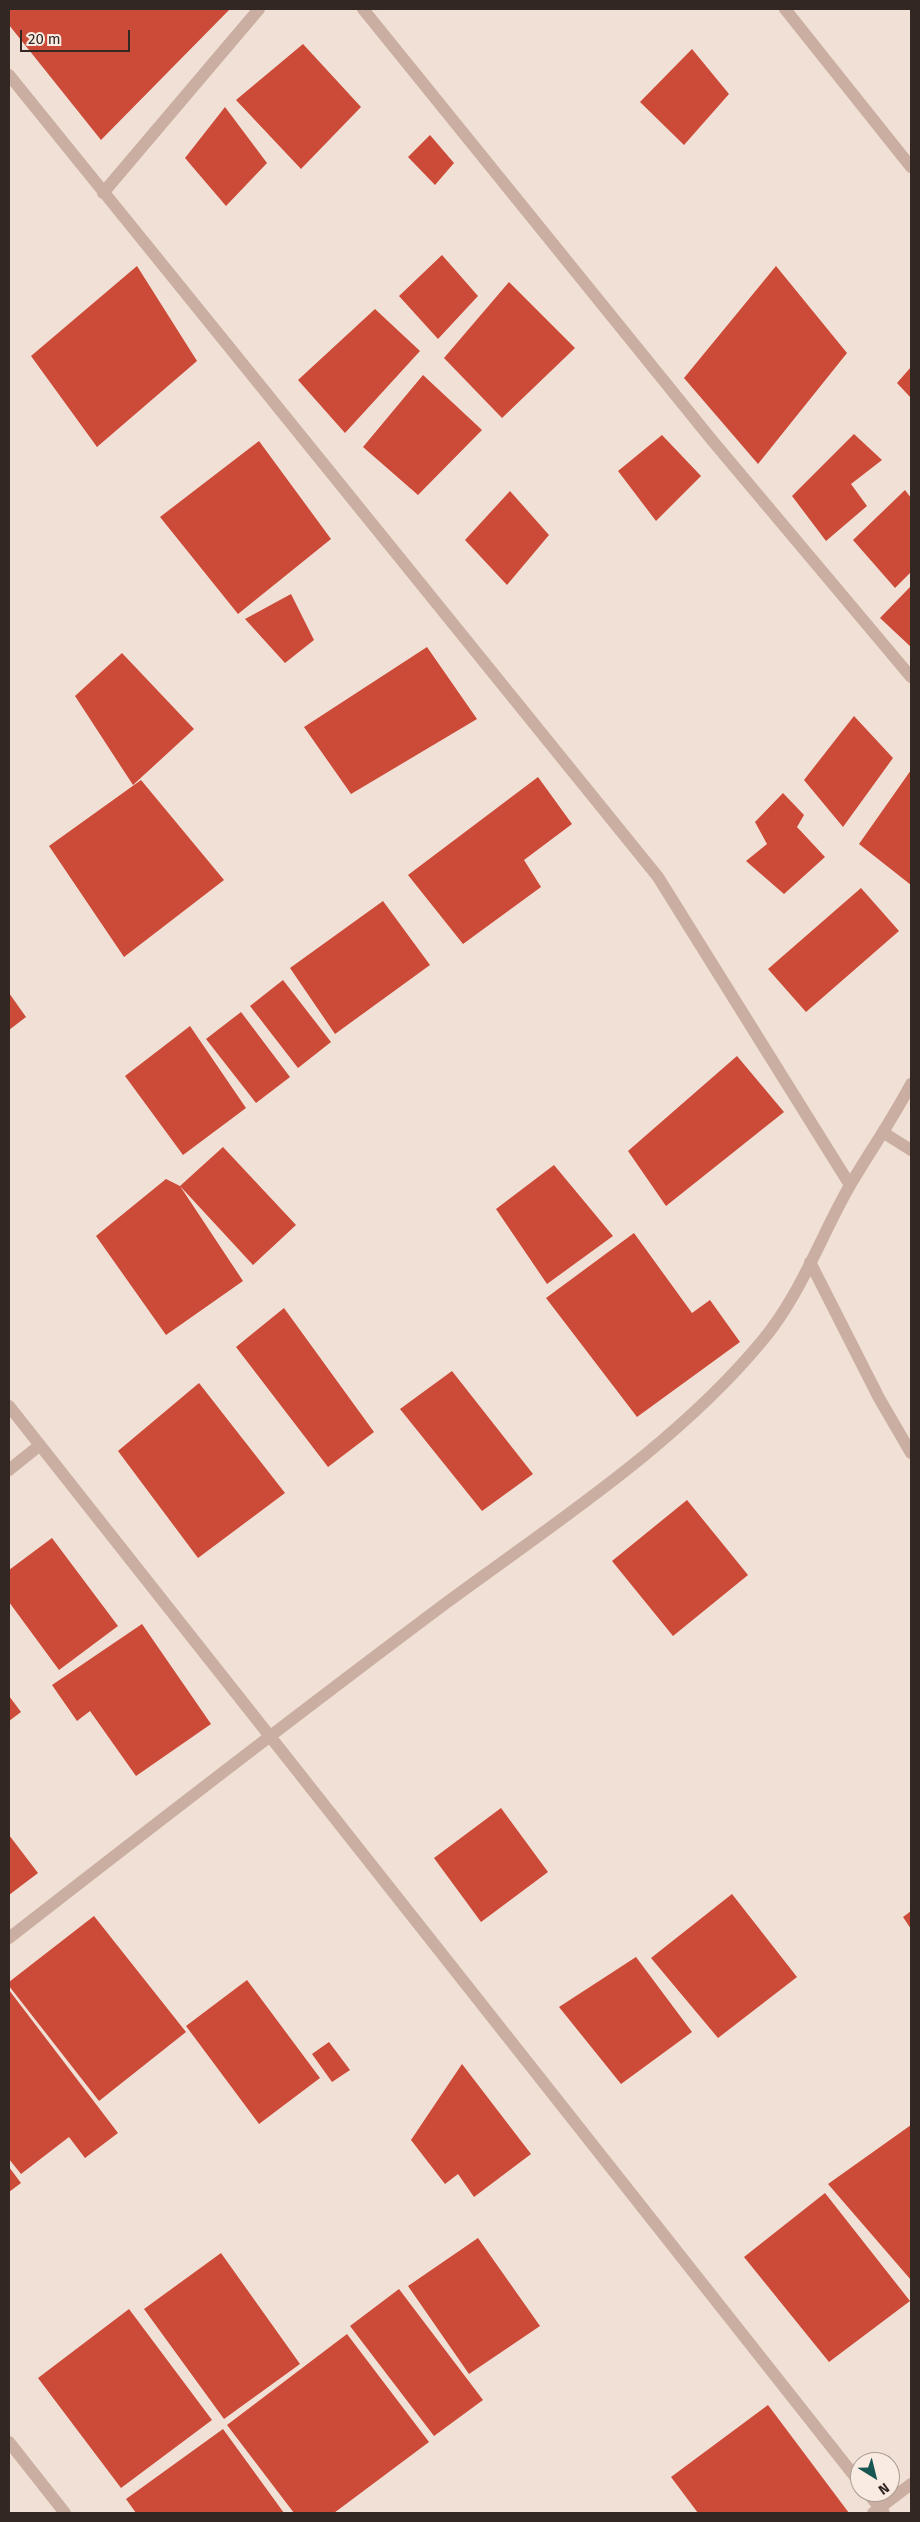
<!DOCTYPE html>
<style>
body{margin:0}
#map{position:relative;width:920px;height:2522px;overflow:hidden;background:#f1e0d5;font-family:"Fira Sans",sans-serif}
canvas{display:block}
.frame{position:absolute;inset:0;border:10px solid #332724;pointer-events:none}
.north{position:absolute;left:850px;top:2452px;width:50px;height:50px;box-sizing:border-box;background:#f9ebe1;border:1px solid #aa9d95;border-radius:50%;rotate:144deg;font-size:14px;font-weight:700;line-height:20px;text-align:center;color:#332724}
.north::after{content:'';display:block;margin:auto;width:18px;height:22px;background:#185653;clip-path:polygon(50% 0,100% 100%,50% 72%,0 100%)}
.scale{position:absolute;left:20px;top:30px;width:110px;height:22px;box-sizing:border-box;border:2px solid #332724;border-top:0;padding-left:6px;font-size:15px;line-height:18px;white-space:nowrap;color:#332724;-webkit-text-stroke:4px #f9ebe1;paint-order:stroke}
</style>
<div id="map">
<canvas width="920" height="2522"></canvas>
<div class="frame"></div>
<div class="north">N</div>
<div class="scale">20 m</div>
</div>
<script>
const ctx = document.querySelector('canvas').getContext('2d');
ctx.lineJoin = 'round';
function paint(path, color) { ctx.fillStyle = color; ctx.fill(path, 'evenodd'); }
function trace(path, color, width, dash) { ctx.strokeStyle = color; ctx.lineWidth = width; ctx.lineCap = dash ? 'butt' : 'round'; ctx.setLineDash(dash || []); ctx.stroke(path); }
const building = new Path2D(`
 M9,9H230L101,140L9,25Z
 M303,44L361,107L301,169L236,100Z
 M692,49L729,94L684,145L640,102Z
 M225,107L267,163L226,206L185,158Z
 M430,135L454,163L435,185L408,157Z
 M442,255L478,296L438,339L399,296Z
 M137,266L197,361L97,447L31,356Z
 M776,266L847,353L758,464L684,378Z
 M509,282L575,348L502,418L444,358Z
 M375,309L420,351L345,433L298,380Z
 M911,367V398L897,383Z
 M423,375L482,430L418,495L363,447Z
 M854,434L882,460L851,484L867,506L826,541L792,496Z
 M662,435L701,476L656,521L618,471Z
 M259,441L331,539L238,614L160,517Z
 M905,490L911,498V572L895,588L853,540Z
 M510,491L549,535L507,585L465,540Z
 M911,586V647L880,618Z
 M291,594L314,640L285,663L245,619Z
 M427,647L477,719L351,794L304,727Z
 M122,653L194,729L133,785L75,696Z
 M854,716L893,758L843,827L804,780Z
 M911,770V885L859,844Z
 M538,777L572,824L524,860L541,887L463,944L408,875Z
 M141,780L224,880L124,957L49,846Z
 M783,793L804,815L797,827L825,857L784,894L746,861L767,844L755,822Z
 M861,888L899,931L806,1012L768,969Z
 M383,901L430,965L335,1034L290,968Z
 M283,980L331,1042L298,1068L250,1006Z
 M9,993L26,1017L9,1030Z
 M241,1012L290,1077L256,1103L206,1039Z
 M190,1026L246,1108L183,1155L125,1076Z
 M737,1056L784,1112L666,1206L628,1151Z
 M223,1147L296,1225L253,1265L180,1186Z
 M554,1165L613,1236L547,1284L496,1209Z
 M166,1179L180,1186L243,1281L166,1335L96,1236Z
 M634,1233L692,1313L710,1300L740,1342L637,1417L546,1298Z
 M284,1308L374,1432L328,1467L236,1347Z
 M452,1371L533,1474L482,1511L400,1409Z
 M199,1383L285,1493L198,1558L118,1451Z
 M687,1500L748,1575L673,1636L612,1561Z
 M52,1538L118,1626L59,1670L9,1602V1570Z
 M142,1624L211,1724L136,1776L90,1711L77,1721L52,1685Z
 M9,1696L21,1712L9,1721Z
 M501,1808L548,1872L481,1922L434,1858Z
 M9,1835L38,1873L9,1895Z
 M732,1894L797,1977L718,2038L651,1958Z
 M911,1911V1929L903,1917Z
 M94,1916L186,2032L99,2101L9,1986V1982Z
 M636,1957L692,2032L621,2084L559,2007Z
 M247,1980L320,2078L259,2124L186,2026Z
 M9,1990L118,2133L85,2158L69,2137L21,2174L9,2159Z
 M329,2042L350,2070L332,2082L312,2054Z
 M462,2064L531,2154L474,2197L458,2174L445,2184L411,2140Z
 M911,2125V2280L828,2184Z
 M9,2167L21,2183L9,2192Z
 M825,2193L910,2301L829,2362L744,2257Z
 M478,2238L540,2326L469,2374L408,2286Z
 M221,2253L300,2364L224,2419L144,2309Z
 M399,2289L483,2400L434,2436L350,2326Z
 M129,2309L212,2420L121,2488L38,2378Z
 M347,2334L429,2442L334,2513H294L227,2425Z
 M768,2405L849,2513H698L671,2477Z
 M223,2429L284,2513H136L126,2499Z`);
const street = new Path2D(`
 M363,9L711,439L911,677
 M785,9L911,167
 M9,75L658,877L850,1185
 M103,193L259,9
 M884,1133L911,1150
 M810,1262L879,1398L911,1453
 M9,1406L860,2483
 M9,1470L40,1445
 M9,1938C154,1825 299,1713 446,1603C553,1524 677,1444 762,1341C800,1296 820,1238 849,1187C869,1153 892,1120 911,1084
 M9,2442L65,2513
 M867,2492L884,2513
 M873,2513L911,2484`);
paint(building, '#cc4a38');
trace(street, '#c9aea1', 12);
</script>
